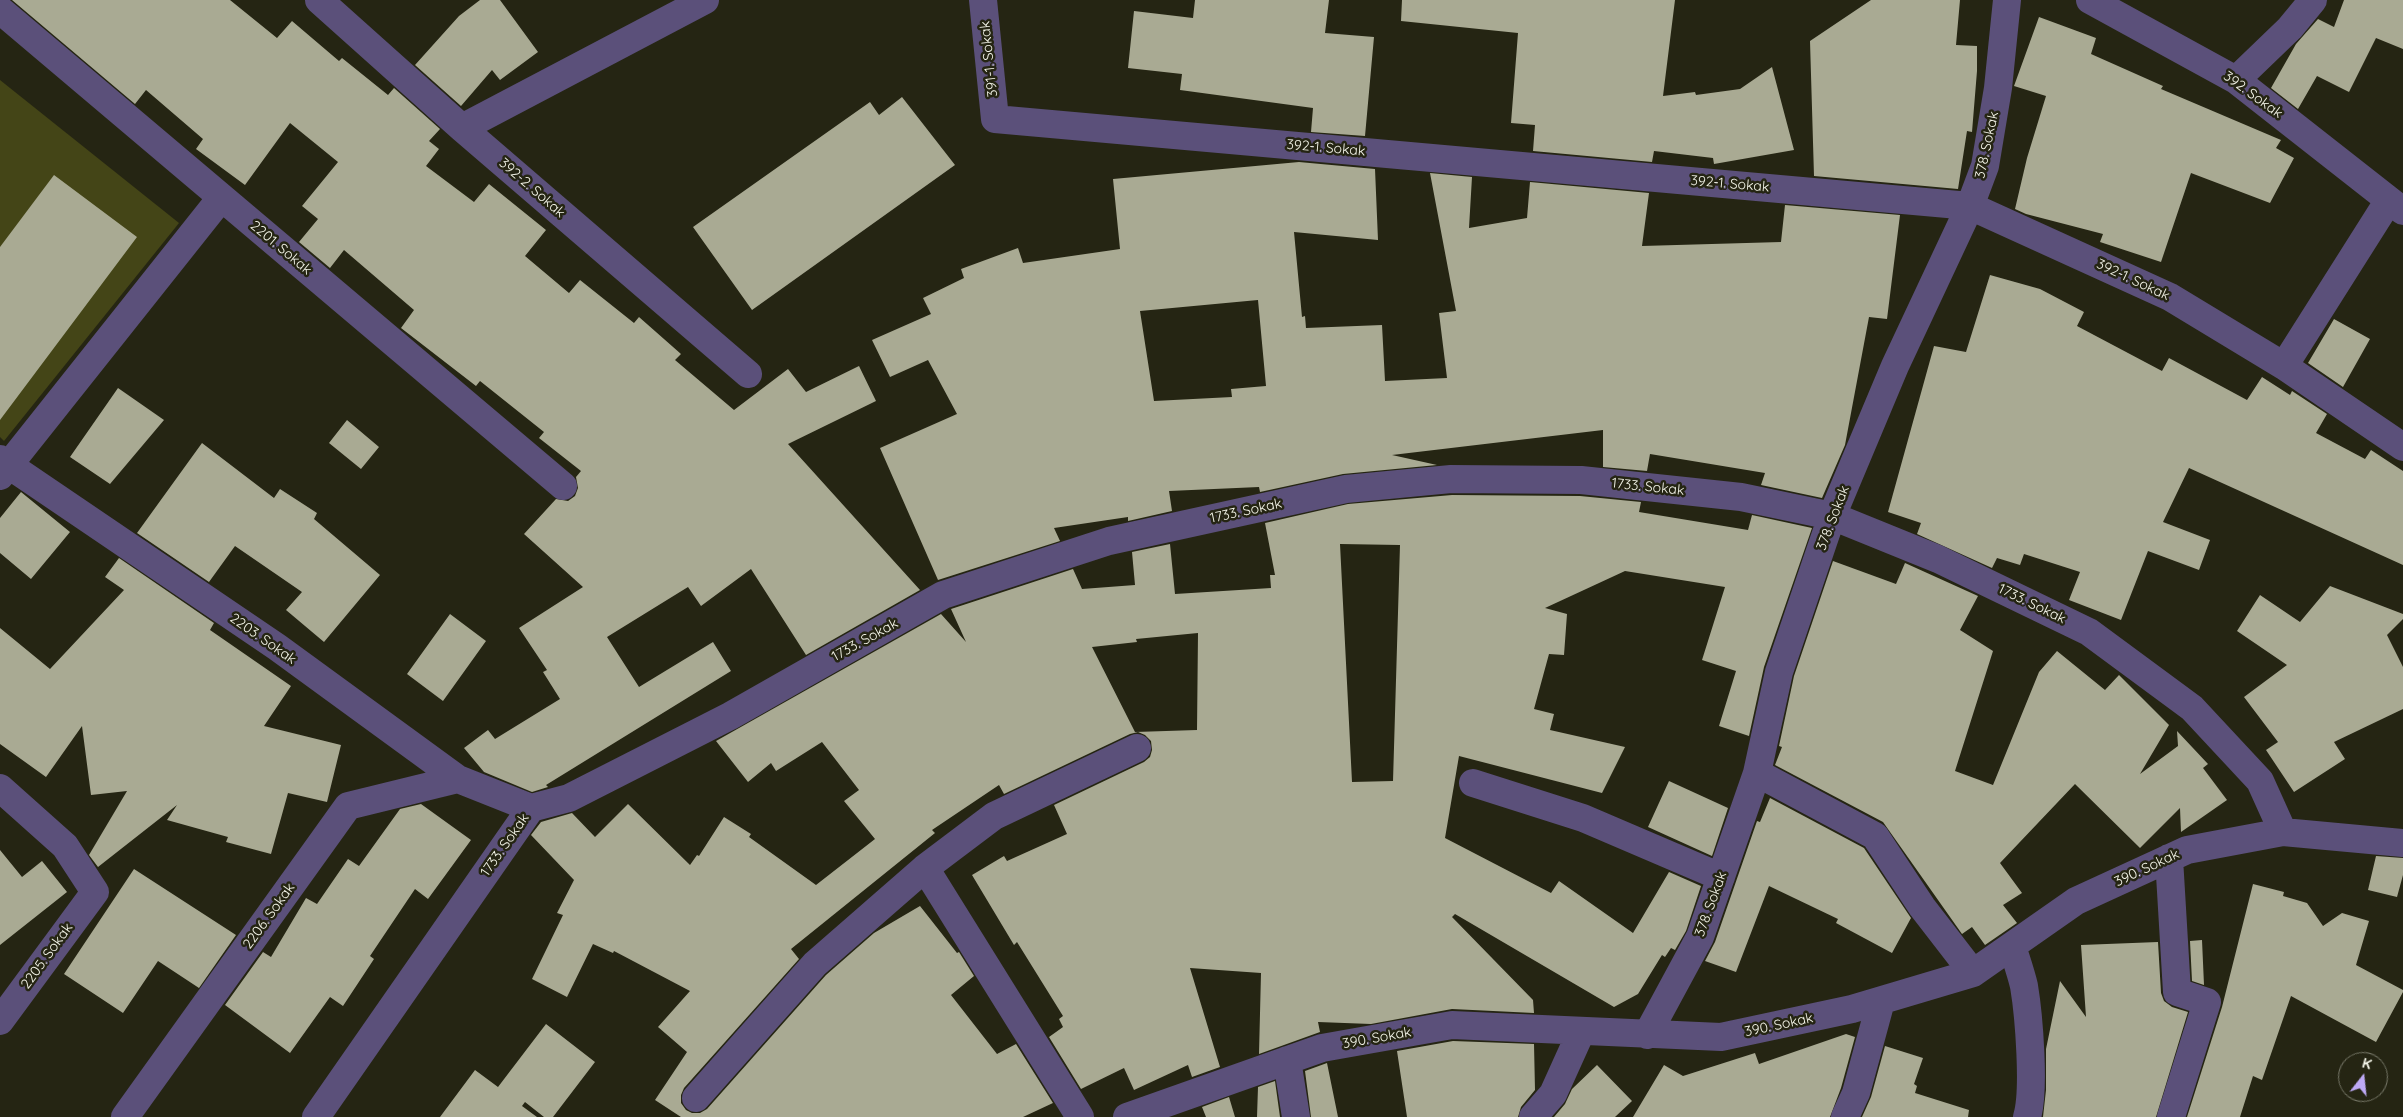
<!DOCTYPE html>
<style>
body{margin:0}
#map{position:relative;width:2403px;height:1117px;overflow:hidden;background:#252513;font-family:Quicksand,sans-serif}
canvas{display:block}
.north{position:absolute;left:2338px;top:1052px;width:50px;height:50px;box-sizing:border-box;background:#252513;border:1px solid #787969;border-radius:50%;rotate:16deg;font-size:14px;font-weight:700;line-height:20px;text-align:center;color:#f5f6ea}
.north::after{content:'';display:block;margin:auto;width:18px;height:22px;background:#bda9f5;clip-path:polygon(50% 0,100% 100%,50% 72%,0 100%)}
</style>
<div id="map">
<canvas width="2403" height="1117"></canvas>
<div class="north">K</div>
</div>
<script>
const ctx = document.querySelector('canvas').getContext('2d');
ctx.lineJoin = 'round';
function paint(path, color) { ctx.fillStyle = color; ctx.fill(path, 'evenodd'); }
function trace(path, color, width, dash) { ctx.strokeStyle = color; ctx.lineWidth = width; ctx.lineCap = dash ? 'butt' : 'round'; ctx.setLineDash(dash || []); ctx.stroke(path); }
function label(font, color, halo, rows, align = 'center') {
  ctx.font = font + ' Quicksand,sans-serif'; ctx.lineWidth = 5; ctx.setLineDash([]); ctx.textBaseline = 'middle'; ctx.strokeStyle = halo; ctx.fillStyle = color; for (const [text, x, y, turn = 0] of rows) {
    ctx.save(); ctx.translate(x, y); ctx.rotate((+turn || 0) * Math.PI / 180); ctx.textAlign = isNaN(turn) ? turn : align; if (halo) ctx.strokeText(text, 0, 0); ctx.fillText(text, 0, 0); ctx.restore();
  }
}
const green = new Path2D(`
 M0,80L179,223L4,441L0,437Z`);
const building = new Path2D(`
 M12,0H230L277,38L292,21L339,61L342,58L388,95L394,88L440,129L429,141L439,149L426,166L474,202L489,184L546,230L525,256L569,293L580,280L634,323L639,317L681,354L675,360L734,410L788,369L806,392L859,366L876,401L788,444L920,590L806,655L751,569L701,606L688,587L607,637L639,687L713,642L731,671L546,785L548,787L532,792L484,772L464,748L488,730L495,739L560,699L543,672L547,670L519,628L583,587L524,534L556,499L568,501L575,496L578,488L576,477L581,471L539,438L544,432L480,381L476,386L401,328L414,310L344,250L330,268L299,242L318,219L302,206L338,162L290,123L245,185L196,149L203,139L146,90L135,104Z
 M480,0H500L538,52L500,80L492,70L461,106L415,65L459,16Z
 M1195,0H1329L1325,33L1374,37L1365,136L1311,132L1313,108L1180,90L1182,74L1128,68L1134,11L1193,18Z
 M1402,0H1675L1663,96L1695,92L1696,95L1740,89L1772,67L1794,150L1714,164L1713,158L1654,151L1652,162L1533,151L1535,125L1511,123L1518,33L1401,21Z
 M1871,0H1960L1956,45L1977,46V71L1972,132L1967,131L1958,189L1814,176L1810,41Z
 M2344,0H2403V49L2376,38L2349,92L2317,76L2298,109L2271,88L2296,44L2318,19L2334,27Z
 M2039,17L2096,38L2091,54L2163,86L2161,89L2281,140L2276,148L2294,158L2270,203L2191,173L2161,262L2100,242L2103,234L2026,214L2015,209L2027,158L2046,96L2014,86Z
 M902,97L955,165L752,310L693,227L870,102L879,115Z
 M1299,162L1375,169L1378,240L1294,232L1302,317L1305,316L1306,328L1382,325L1385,381L1447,378L1439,313L1456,311L1430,173L1472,177L1469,228L1527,218L1530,182L1649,193L1642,246L1781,242L1785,205L1900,215L1887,319L1869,317L1845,445L1822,498L1761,485L1765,473L1650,454L1647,471L1603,467V430L1392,455L1437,465L1343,474L1260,492L1259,487L1169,491L1172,511L1128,521V517L1054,528L1060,541L938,580L880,448L957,414L928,360L890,377L872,340L931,314L923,298L964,278L961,269L1018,248L1023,263L1120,249L1113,179ZM1258,300L1266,386L1231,389L1232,397L1154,401L1140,311Z
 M54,175L137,237L0,420V247Z
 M1990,275L2040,289L2084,312L2077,326L2162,371L2169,358L2247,400L2262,377L2290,395L2292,391L2327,414L2316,433L2365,459L2371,450L2403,471V565L2189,468L2163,522L2210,540L2199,570L2148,551L2121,620L2069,600L2080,572L2024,554L2020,565L1997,558L1992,568L1917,534L1921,523L1888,512L1934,346L1966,352Z
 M2334,319L2370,339L2343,387L2308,363Z
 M118,388L164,420L110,484L70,457Z
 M347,420L379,447L361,469L329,443Z
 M202,443L274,498L280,489L317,513L314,519L380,575L324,642L286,610L302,592L235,546L209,582L137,533Z
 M21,492L70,532L31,579L0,553V518Z
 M1452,495L1580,496L1641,502L1639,512L1748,530L1752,515L1812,528L1764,667L1749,736L1719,726L1736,671L1702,660L1725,587L1625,571L1545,608L1567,614L1564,655L1549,654L1534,709L1554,714L1550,730L1625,747L1602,793L1459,756L1445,838L1551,893L1559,881L1633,933L1669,872L1701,886L1686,931L1675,950L1671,948L1665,957L1662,955L1638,994L1614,1007L1455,914L1452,917L1533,1000L1534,1013L1452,1009L1371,1024L1318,1022L1320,1032L1259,1054L1261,973L1190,968L1220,1067L1192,1077L1188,1065L1134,1090L1124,1068L1081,1089L1049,1037L1063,1027L1059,1019L1063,1016L1017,942L1014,945L972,875L1004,856L1007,861L1067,834L1054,805L1144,762L1150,757L1152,750L1151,741L1145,735L1138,732L1130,734L1004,794L999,785L932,830L935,833L791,949L799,959L684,1088L681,1095V1103L686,1110L692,1113H700L707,1109L826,975L874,933L920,906L957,953L959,952L974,976L951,995L997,1054L1016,1044L1053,1103L1023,1117H681L655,1100L687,1052L658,1027L690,991L614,951L613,953L593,944L567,997L532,979L563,915L557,913L574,880L531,835L541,822L572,813L595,837L628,804L690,865L697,855L699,856L724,817L751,834L749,837L816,885L875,839L844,801L859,790L822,742L776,771L771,763L748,782L716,741L941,614L966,642L951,609L1073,569L1082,589L1135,585L1132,552L1170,544L1175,594L1271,588L1270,575H1275L1265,523L1348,504ZM1340,544L1400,545L1393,781L1352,782ZM1198,633L1197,730L1135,732L1092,647L1137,642L1136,639Z
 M119,558L214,623L210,630L291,686L264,726L341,745L327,802L288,793L271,854L226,842L228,837L167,820L177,805L98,867L89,855L127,791L91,795L82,726L46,777L0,744V628L50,669L124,590L105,577Z
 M1833,561L1896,584L1905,563L1978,596L1960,630L1993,651L1955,771L1993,785L2039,672L2057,651L2105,690L2119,675L2169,725L2140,774L2178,746L2177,731L2208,764L2203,768L2227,800L2181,832L2180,808L2140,848L2075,784L2000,863L2022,893L2003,905L2017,923L1985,945L1972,927L1962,934L1883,822L1775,765L1782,747L1779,746L1794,676Z
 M2330,586L2403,614V619L2387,635L2403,667V709L2334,742L2345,759L2294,792L2266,750L2278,742L2244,697L2287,665L2237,631L2260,595L2300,622Z
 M450,614L486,641L443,701L407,674Z
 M1669,781L1728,808L1712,856L1648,827Z
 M1770,798L1864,848L1911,918L1892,953L1836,923L1838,919L1769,886L1736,972L1705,961L1715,942L1757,821L1760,822Z
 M421,804L471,840L428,899L415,889L370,956L374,959L343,1006L330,997L290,1053L225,1005L263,952L271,957L306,898L317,904L348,859L359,866L400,809Z
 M0,850L22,877L42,861L67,892L0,945Z
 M2376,856L2403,858V875L2397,897L2368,890Z
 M134,869L236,935L199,988L158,961L123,1013L64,974Z
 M2253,884L2284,892L2283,896L2307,903L2323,926L2342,913L2369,921L2356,965L2403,990V992L2376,1042L2291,996L2262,1080L2253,1076L2240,1117H2187L2222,1007Z
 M2202,940L2204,985L2192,981L2190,941Z
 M2158,942L2161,993L2164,1001L2172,1007L2188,1012L2156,1117H2043L2046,1090V1049L2060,981L2086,1017L2081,945Z
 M546,1024L595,1062L553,1117H544L525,1102L522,1106L537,1117H440L475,1070L498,1087Z
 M1846,1034L1855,1037L1841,1088L1830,1117H1633L1664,1065L1683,1076L1755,1053L1759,1064Z
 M1453,1041L1534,1044L1535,1090L1521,1107L1518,1117H1407L1397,1051Z
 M1885,1046L1923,1058L1914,1084L1917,1086L1915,1093L1969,1110L1968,1117H1862L1871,1097Z
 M1327,1063L1338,1117H1311L1305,1071Z
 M1597,1065L1632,1101L1615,1117H1554L1565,1104L1572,1089Z
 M1275,1081L1280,1117H1257L1258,1087Z
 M1229,1097L1235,1117H1206L1202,1107Z`);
const minor = new Path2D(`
 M319,0L462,128L748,374
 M983,0L995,119L1970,206L2170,297L2284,366L2403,447
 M2090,0L2236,80L2403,211
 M0,10L563,486
 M2236,80L2290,28L2313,0
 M462,128L705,0
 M2284,366L2389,200
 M0,459L277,647L458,779L531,808
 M0,476L221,198
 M1757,773L1875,836L1922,907L1973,973
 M1473,783L1583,818L1721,877
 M0,788L65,846L95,892L0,1021
 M2169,858L2177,992L2207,1002L2171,1117
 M925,868L1080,1117
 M2012,946C2016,959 2021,973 2024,986C2029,1016 2035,1091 2027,1117
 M1647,1035L1700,937L1757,773L1779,672L1832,516L1895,366L1970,206L1985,166L1998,88L2007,0
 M1287,1060L1296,1117
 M696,1098L815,964L925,868L994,816L1137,748
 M125,1117L348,806L458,779
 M316,1117L531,808L569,798L730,716L943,595L1109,541L1346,489L1451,479L1581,480L1741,497L1832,516L1938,559L2089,632L2192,708L2260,781L2283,832
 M1127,1117L1322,1048L1452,1025L1721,1037L1852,1009L1973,973L2076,901L2187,850L2283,832L2403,843
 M1533,1117L1553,1094L1581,1032
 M1845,1117L1856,1093L1881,1001`);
const streetNames = [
 ["391-1. Sokak",989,59,-96],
 ["392. Sokak",2253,95,36],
 ["378. Sokak",1987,145,-78],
 ["392-1. Sokak",1326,148,5],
 ["392-1. Sokak",1730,184,5],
 ["392-2. Sokak",532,188,41],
 ["2201. Sokak",281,248,40],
 ["392-1. Sokak",2133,280,25],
 ["1733. Sokak",1648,487,6],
 ["1733. Sokak",1246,511,-12],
 ["378. Sokak",1833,518,-69],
 ["1733. Sokak",2032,604,26],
 ["2203. Sokak",263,639,35],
 ["1733. Sokak",865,640,-29],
 ["1733. Sokak",505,845,-55],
 ["390. Sokak",2147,868,-25],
 ["378. Sokak",1711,904,-70],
 ["2206. Sokak",269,916,-54],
 ["2205. Sokak",47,956,-54],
 ["390. Sokak",1779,1025,-12],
 ["390. Sokak",1377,1038,-10]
];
paint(green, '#444517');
paint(building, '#a9aa93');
trace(minor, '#5b507a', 28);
label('14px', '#f5f6ea', '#252513', streetNames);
</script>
